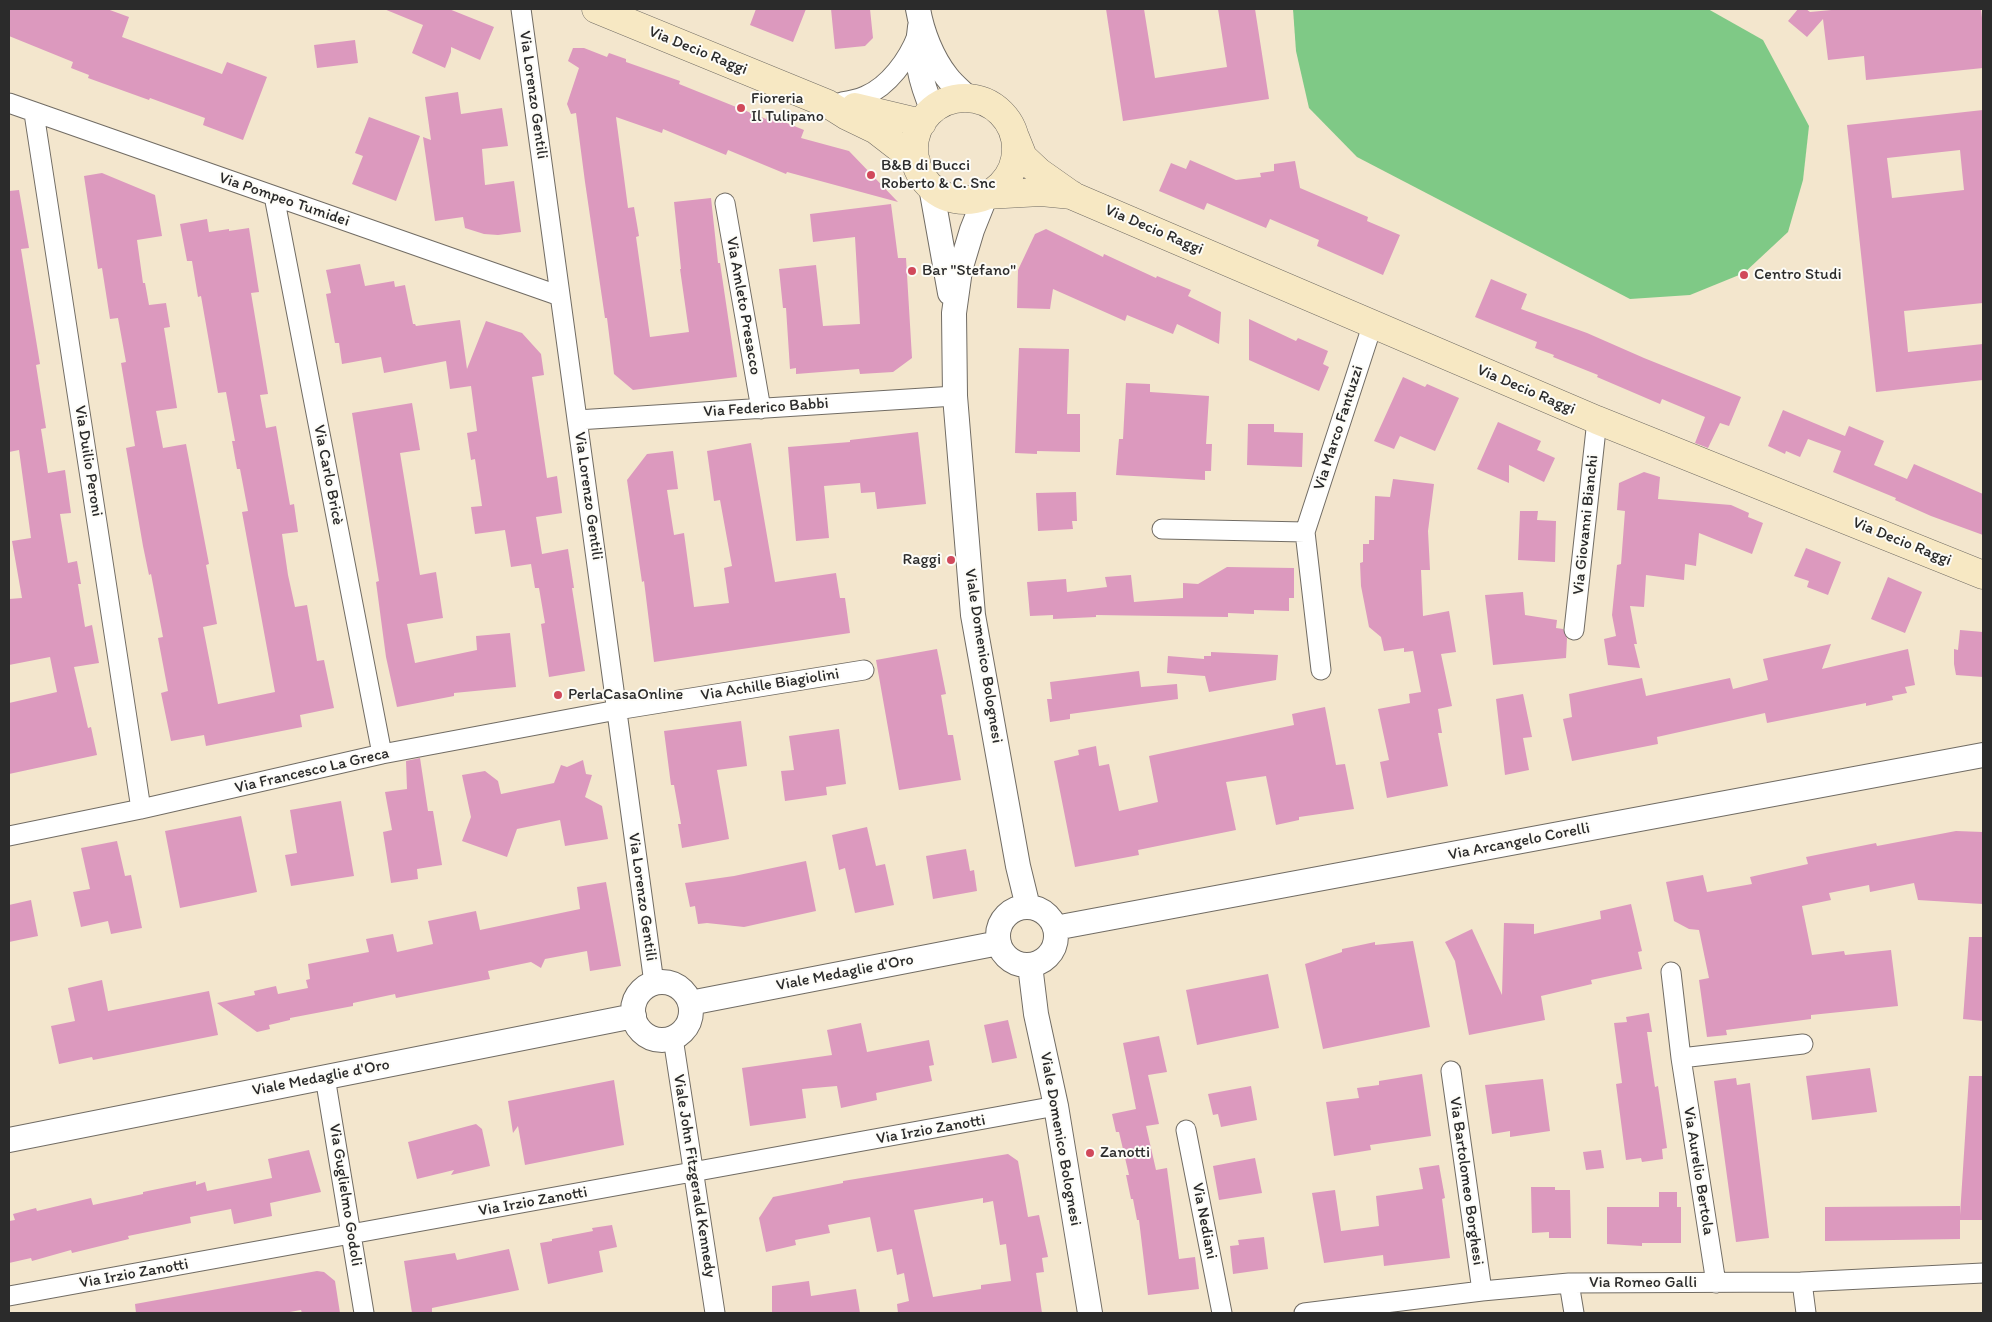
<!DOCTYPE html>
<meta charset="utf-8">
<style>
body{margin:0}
#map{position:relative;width:1992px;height:1322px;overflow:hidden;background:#f3e6cd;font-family:Itim,sans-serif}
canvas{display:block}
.frame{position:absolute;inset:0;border:10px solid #2b2b2b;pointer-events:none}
</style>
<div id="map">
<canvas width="1992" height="1322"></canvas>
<div class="frame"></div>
</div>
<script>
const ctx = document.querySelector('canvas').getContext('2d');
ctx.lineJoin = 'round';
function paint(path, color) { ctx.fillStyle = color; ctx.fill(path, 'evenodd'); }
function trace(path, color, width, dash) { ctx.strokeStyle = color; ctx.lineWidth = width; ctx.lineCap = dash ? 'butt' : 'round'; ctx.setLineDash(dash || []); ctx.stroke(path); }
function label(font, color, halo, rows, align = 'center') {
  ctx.font = font + ' Itim,sans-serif'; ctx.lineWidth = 4; ctx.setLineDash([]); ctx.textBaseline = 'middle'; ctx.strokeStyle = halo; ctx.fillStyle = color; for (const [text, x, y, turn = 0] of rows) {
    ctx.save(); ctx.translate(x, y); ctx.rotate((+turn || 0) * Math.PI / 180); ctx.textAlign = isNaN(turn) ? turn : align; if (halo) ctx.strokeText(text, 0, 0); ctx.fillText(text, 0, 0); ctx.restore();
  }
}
const green = new Path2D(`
 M1293,9H1708L1763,40L1809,126L1803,180L1788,232L1744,273L1690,295L1630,299L1357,157L1309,108L1296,51Z`);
const building = new Path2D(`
 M9,9H107L129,17L122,37L222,74L227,62L267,77L243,140L203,125L205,118L150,98L149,100L88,78L89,75L71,68L73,62L9,36Z
 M384,9H449L494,27L480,60L451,47V52L445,68L412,53L423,25Z
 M756,9H806L793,42L750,25Z
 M831,9H870L873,38L865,46L835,49Z
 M1106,9H1144L1155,78L1227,67L1218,9H1255L1269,99L1123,121Z
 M1798,9H1806L1810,12L1842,9H1981L1982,18H1983V68L1866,80L1864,56L1828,60L1823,19L1807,37L1788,21Z
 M355,40L358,63L317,68L314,45Z
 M573,48H584L607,57L609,53L626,59V62L680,81L679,84L766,119L767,115L804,130L801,138L849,151L898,202L787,172L786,174L728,150L726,155L663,129L662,133L616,117L628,208L634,207L639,236L636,237L650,337L689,332L680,269H681L674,202L711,198L718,263H720L737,377L633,390L614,374L607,318H605L585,182L576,113L571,114L567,104L579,68L568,61Z
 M458,92L461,114L502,108L508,146L482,149L485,185L514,181L521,232L498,235L484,234L465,228L463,217L435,221L423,137L431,140L425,97Z
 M1983,110V303L1904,311L1908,352L1983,344V380L1876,392L1847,125ZM1960,150L1964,190L1892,198L1887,158Z
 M369,117L420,136L396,201L352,184L363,156L355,153Z
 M1190,160L1236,180L1261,177L1260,173L1274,171V164L1295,161L1300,188L1368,217L1367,221L1400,235L1383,275L1317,246L1319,240L1270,219L1266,228L1207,203L1204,210L1159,191L1171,163L1186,169Z
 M102,173L155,195L162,236L137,240L143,283H145L149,305L166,303L170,327L164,328L177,408L156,411L163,448L186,444L209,564L206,565L217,624L203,627L218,704L275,692L242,512L248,511L240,469H237L232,441H235L226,392L218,393L201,296L198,297L192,261H187L180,224L207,219L209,232L229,229V231L249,228L259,292L251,293L268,394L260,395L266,428L276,426L290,505L294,504L298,532L282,534L288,575L295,607L307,605L317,661L324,660L334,708L300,715L302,727L206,746L204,735L171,741L161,693L168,691L158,638L163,637L151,574L149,575L143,546L126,448L135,446L121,363L126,362L118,318L110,319L102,268L98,269L84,176Z
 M19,190L29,248L21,249L40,364L36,365L46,428L41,429L48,473L65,470L71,513L60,514L68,563L77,561L81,584H78L85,627L92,625L99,663L74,667L88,728L91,727L97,755L9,774V703L57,692L50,657L9,665V599L22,598L12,541L31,538L19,450L9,452V191Z
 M891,204L898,258H906L912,358L893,372L860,374L859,369L796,374V368L790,369L786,308H783L779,269L816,265L823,326L860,324L855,237L813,242L810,214Z
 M1046,229L1103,257L1104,254L1156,278L1157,276L1191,290L1188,296L1221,312L1219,344L1177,324L1173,334L1127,315L1125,321L1053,289L1050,309L1017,308L1018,270L1035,234Z
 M360,264L365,286L394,281L395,287L405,285L413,324H415L416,326L460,320L467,369L486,321L522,333L541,354L544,375L532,377L547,478L557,476L562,513L536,517L542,554L568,549L574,588H572L585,671L549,677L541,624L545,623L539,588H535L531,564L511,567L505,530L475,534L471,507L482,506L475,459L471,460L467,433L477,431L471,386L450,389L446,361L384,373L381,357L342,364L339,343H335L326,294L331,293L326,270Z
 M1491,279L1527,294L1521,309L1587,333L1644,358L1741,397L1729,426L1720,423L1708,448L1695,443L1705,417L1662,399L1660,404L1597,377L1598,375L1553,357L1554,355L1535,348L1537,342L1475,317Z
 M1249,319L1296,341L1298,338L1328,351L1323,364L1329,367L1319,391L1249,360Z
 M1019,348L1069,349L1067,414H1080V452L1037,451V454L1015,453Z
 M1403,377L1425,387L1427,384L1459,398L1435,451L1400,436L1394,449L1374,441Z
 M1126,383L1150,384V392L1209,396L1206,444H1212L1211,471H1205V480L1116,475L1119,439H1123Z
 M412,403L420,450L400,453L420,575L436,572L443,618L407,624L415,663L477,650L476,636L510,633L516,687L454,693V696L397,707L386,657L376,582L379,581L352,413Z
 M1783,410L1845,436L1849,426L1884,441L1874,465L1907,479L1914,464L1983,494V535L1931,516L1895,500L1896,498L1833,472L1841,451L1808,439L1800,457L1786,451L1785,454L1768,446Z
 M1498,422L1541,441L1537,450L1555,458L1544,482L1509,465V483L1477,469Z
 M1248,424H1274V432L1303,433L1302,467L1247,465Z
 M918,432L926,504L877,509L875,492L861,493L860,483L824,486L829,538L796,541L788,447L850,442V440Z
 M751,443L775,582L836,573L840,598H845L850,633L654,662L644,581L642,582L627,480L647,454L673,451L678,489L667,490L674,535L684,533L694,607L729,603L724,568L732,566L720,500L714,501L707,451Z
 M1644,472L1660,477L1658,499L1731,505L1749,513L1748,517L1763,523L1752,554L1699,533L1696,566L1685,564L1684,580L1646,575L1644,607L1630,606L1637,644H1634L1640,668L1608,665L1604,639L1616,636L1612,615L1617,565L1621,564L1625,511L1617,510L1619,483Z
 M1393,479L1434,484L1428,531L1430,570H1421L1423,616L1449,611L1456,652L1441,654L1452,706L1438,709L1442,733H1438L1448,786L1387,798L1380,762L1389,760L1378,709L1410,703L1409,694L1421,692L1413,651L1404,652V648L1384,651L1381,637L1369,627L1361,586L1360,563L1363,562V544H1369V540H1374L1375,496L1390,497Z
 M1076,492L1077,521H1072L1073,529L1038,531L1036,493Z
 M1520,511H1538L1537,520L1556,521L1555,562L1518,560Z
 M1806,548L1841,562L1828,595L1807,587L1809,581L1794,576Z
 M1227,567L1294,568V598H1289V611L1254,610V614L1228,613V617L1096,615V617L1053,619V615L1030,616L1027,582L1066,579L1067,592L1107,587L1105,577L1131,575L1134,602L1183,598V583L1198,584Z
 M1888,577L1922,592L1905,633L1871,619Z
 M1523,592L1525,615L1557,620L1556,628L1563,629L1567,638L1566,658L1493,665L1485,595Z
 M1960,630L1983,632V677L1956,675L1954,664V649L1958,650Z
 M1831,644L1822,669L1908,649L1915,685L1905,687L1907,693L1892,696L1893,700L1866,706V703L1767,723L1765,713L1657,737L1658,744L1572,761L1563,719L1572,717L1569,694L1642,678L1646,696L1730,678L1733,689L1768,680L1763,659Z
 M937,649L946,694L941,695L948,735H953L961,780L899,790L876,660Z
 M1211,652L1278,655L1276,680L1209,692L1205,676L1167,673L1168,656L1204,659V656H1211Z
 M1139,671L1141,687L1177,684L1178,699L1070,714V719L1050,722L1047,699H1052L1050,682Z
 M1523,694L1532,737L1523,738L1529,770L1505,775L1496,699Z
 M1325,707L1336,765L1345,764L1354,809L1299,817V820L1276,825L1266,776L1226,782L1236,830L1138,850L1139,855L1075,867L1054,761L1079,755L1078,750L1096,746L1099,766L1109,764L1119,811L1158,802L1149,756L1294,725L1292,714Z
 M741,721L747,766L717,770L729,839L682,848L678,824H681L674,785H671L664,731Z
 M839,729L846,784L826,787L827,795L785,801L781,771L794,770L789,736Z
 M420,758L428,811H433L442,865L417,869L418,879L391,883L383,832L392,830L385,792L407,789L406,761Z
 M583,760L586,774L592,775L585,797L602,806L608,839L565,846L560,820L517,829L507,857L462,841L471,817L462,775L485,771L498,781L501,794L554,783L561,765L567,767Z
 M341,801L354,876L291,886L285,855L297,853L290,810Z
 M241,816L257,892L180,908L165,831Z
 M867,827L876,866L885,864L894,905L855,913L845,868L839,870L832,835Z
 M1956,831L1983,832V904L1918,900L1914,883L1870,892L1869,885L1829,893L1831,900L1802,906L1812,955L1844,951L1845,955L1891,950L1898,1006L1811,1015V1019L1726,1030L1727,1035L1707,1037L1699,980L1709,978L1699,930L1689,929L1674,921L1666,882L1703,875L1707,892L1752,884L1750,877L1808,864L1806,857L1876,843L1877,846Z
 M117,841L125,876L131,875L142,928L111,934L108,921L81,927L73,892L90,889L81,848Z
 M966,849L970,871L974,870L977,891L933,899L926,856Z
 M806,861L816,911L744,927L707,923L698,924L695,906L690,907L685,883L734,876Z
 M606,882L621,966L590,971L587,951L545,959L541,968L531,962L488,971L490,979L396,998L395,994L353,1003V1006L290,1018V1020L269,1025L270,1029L257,1032L217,1003L255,995L254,991L276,986L278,994L308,988L306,980L310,979L308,964L369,952L366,939L393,934L397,952L433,944L428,921L476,911L480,930L580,909L577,887Z
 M31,900L38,936L9,942V905Z
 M1631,904L1642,951L1638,952L1642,969L1591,980L1592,984L1541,996L1545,1020L1469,1035L1455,961L1445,942L1472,929L1502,995L1504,923L1534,924V934L1601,919L1600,911Z
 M1969,937H1983V1021L1963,1019Z
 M1413,941L1430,1027L1323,1049L1305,964L1342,952V949L1375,942V945Z
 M1268,974L1279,1028L1197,1045L1186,990Z
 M102,980L108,1011L209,991L218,1035L93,1060L92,1057L59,1064L51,1026L75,1021L68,988Z
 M1649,1013L1652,1032H1647L1655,1087L1658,1086L1667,1148L1662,1149L1663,1159L1642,1162L1641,1158L1626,1160L1616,1084L1622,1083L1614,1023L1627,1022L1626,1017Z
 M1008,1020L1017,1058L992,1063L984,1025Z
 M861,1023L867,1052L929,1040L934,1065L929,1066L932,1081L876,1093L877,1100L841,1108L837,1086L802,1089L806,1118L750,1126L742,1068L832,1055L827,1030Z
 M1159,1036L1167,1072L1148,1075L1159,1124L1146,1126L1156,1170L1167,1168L1179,1259L1195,1257L1199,1289L1148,1295L1139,1220H1137L1133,1199H1131L1126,1175H1129L1119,1132H1116L1112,1114L1136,1109L1123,1043Z
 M1870,1068L1877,1112L1812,1120L1806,1076Z
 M1422,1074L1431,1136L1370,1145L1371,1150L1334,1156L1326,1102L1359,1098L1357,1088L1379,1085V1081Z
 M1969,1076H1983V1220H1960V1239L1825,1241V1207L1960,1206V1215Z
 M1736,1078L1737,1085L1750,1083L1769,1238L1736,1242L1714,1081Z
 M1543,1079L1550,1131L1510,1137V1131L1492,1134L1485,1085Z
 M614,1080L624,1145L525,1165L518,1126L513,1133L508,1101Z
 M1251,1086L1257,1120L1221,1127L1218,1114L1213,1115L1208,1094Z
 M476,1124L482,1129L490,1166L451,1175L454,1170L417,1179L408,1142Z
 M309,1150L321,1192L270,1203L272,1216L234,1224L231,1209L190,1217L191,1223L128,1236L129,1239L72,1253L71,1250L32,1261L31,1258L9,1263V1221L15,1220L13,1214L36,1208L37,1211L91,1198L93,1205L143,1194V1192L196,1181V1185L205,1182L207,1191L272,1178L268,1159Z
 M1601,1150L1604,1168L1586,1170L1583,1152Z
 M1008,1154L1018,1161L1028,1217L1039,1215L1048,1257L1042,1258L1044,1272L1036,1273L1042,1313H898L897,1304L909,1301L904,1273L897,1275L892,1249L877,1252L870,1217L828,1225L830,1233L795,1240L796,1245L766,1252L759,1218L773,1197L843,1183V1181ZM983,1198V1203L993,1201L1000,1245L1006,1244L1011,1281L981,1285V1289L933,1297L914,1210Z
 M1255,1158L1262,1193L1219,1200L1213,1166Z
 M1439,1165L1445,1198L1442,1199L1450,1258L1384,1266L1383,1255L1324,1263L1312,1193L1335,1190L1341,1231L1379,1226L1376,1196L1423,1189L1419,1168Z
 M1531,1187H1555V1190H1570L1571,1238H1549V1232L1532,1233Z
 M1659,1192H1677V1207H1681V1243H1642V1246L1607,1244V1207H1659Z
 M612,1225L617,1247L599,1251L603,1272L548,1284L540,1243L552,1241V1239L593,1231L592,1228Z
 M1264,1237L1268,1269L1233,1274L1230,1246L1239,1245L1238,1240Z
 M509,1249L519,1290L432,1308V1313H412L404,1261L455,1253L457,1260Z
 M317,1271L324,1272L335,1281L340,1313H302L301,1310L284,1313H136L135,1304Z
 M809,1281L811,1296L856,1289L860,1313H772V1286Z`);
const minor = new Path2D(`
 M521,9L654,983
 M842,102C849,101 858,99 865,96C889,86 908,59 917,36
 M9,103L560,296
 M34,113L141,809
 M274,196L382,754
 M725,203L761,409
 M577,420L955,396
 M1162,529L1305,532
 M1574,630L1597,420
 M1321,670L1305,532L1373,323
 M9,836L141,809L382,754L617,710L864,670
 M1671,972L1681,1058L1716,1283
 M673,1038L715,1313
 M1681,1058L1803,1044
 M1451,1071L1482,1291
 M325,1077L364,1313
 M1186,1130L1222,1313
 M1802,1282L1806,1313
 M1569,1283L1574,1313
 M9,1296L1056,1106
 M1304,1313L1482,1291L1569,1283L1802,1282L1983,1273`);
const tertiary = new Path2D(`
 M918,9C922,32 932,58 947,77C953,85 962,92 969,99
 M920,27C915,61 920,80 933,111
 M931,187L950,293
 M986,195L972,230L960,270L954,313L955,396L973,615L1018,866L1028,907
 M998 936a29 29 0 1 1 58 0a29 29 0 1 1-58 0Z
 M1055,928L1983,755
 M1030,965L1036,1014L1056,1106L1090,1313
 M633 1011a29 29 0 1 1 58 0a29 29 0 1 1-58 0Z
 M690,1003L999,943
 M9,1140L634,1016`);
const secondary = new Path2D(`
 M596,9L828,104L847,116L876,130L916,161
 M914 149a51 51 0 1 1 102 0a51 51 0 1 1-102 0Z
 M855,107L922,123
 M1015,137L1023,157L1039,172L1073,196L1597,420L1983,575
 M986,195L1041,192L1072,195`);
const markers = [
 [741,108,5,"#d1495b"],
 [871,175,5,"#d1495b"],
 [912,271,5,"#d1495b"],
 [1744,275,5,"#d1495b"],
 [951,560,5,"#d1495b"],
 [558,695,5,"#d1495b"],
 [1090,1153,5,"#d1495b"]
];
const streetNames = [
 ["Via Decio Raggi",698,51,22],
 ["Via Lorenzo Gentili",533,95,82],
 ["Via Pompeo Tumidei",284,200,19],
 ["Via Decio Raggi",1154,230,23],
 ["Via Amleto Presacco",743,306,80],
 ["Via Decio Raggi",1526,390,23],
 ["Via Federico Babbi",766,408,-4],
 ["Via Marco Fantuzzi",1339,428,-72],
 ["Via Duilio Peroni",88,461,81],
 ["Via Carlo Bricè",328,475,79],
 ["Via Lorenzo Gentili",588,496,82],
 ["Via Giovanni Bianchi",1586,525,-84],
 ["Via Decio Raggi",1902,542,22],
 ["Viale Domenico Bolognesi",983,656,81],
 ["Via Achille Biagiolini",770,685,-9],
 ["Via Francesco La Greca",312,771,-13],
 ["Via Arcangelo Corelli",1519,842,-11],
 ["Via Lorenzo Gentili",642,897,82],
 ["Viale Medaglie d'Oro",845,973,-11],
 ["Viale Medaglie d'Oro",321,1078,-11],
 ["Via Irzio Zanotti",931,1130,-10],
 ["Viale Domenico Bolognesi",1060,1139,80],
 ["Via Aurelio Bertola",1698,1171,81],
 ["Viale John Fitzgerald Kennedy",694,1176,81],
 ["Via Bartolomeo Borghesi",1466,1181,82],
 ["Via Guglielmo Godoli",345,1195,81],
 ["Via Irzio Zanotti",533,1202,-10],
 ["Via Nediani",1204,1221,79],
 ["Via Irzio Zanotti",134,1274,-10],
 ["Via Romeo Galli",1643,1283]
];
const poiNames = [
 ["Fioreria",751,99],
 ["Il Tulipano",751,117],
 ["B&B di Bucci",881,166],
 ["Roberto & C. Snc",881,184],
 ["Bar \"Stefano\"",922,271],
 ["Centro Studi",1754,275],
 ["Raggi",941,560,"right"],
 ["PerlaCasaOnline",568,695],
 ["Zanotti",1100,1153]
];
paint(green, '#7fc986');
paint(building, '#dc99be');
trace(minor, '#716c64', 21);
trace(tertiary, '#716c64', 26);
trace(secondary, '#716c64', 29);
trace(minor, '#fff', 19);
trace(tertiary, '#fff', 24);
trace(secondary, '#f7e8c3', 28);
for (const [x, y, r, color] of markers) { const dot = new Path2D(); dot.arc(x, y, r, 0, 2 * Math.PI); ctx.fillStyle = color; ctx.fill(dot); trace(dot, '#fdfcf7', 2); }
label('16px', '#2b2b2b', '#fdfcf7', streetNames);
label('16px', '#2b2b2b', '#fdfcf7', poiNames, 'left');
</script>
